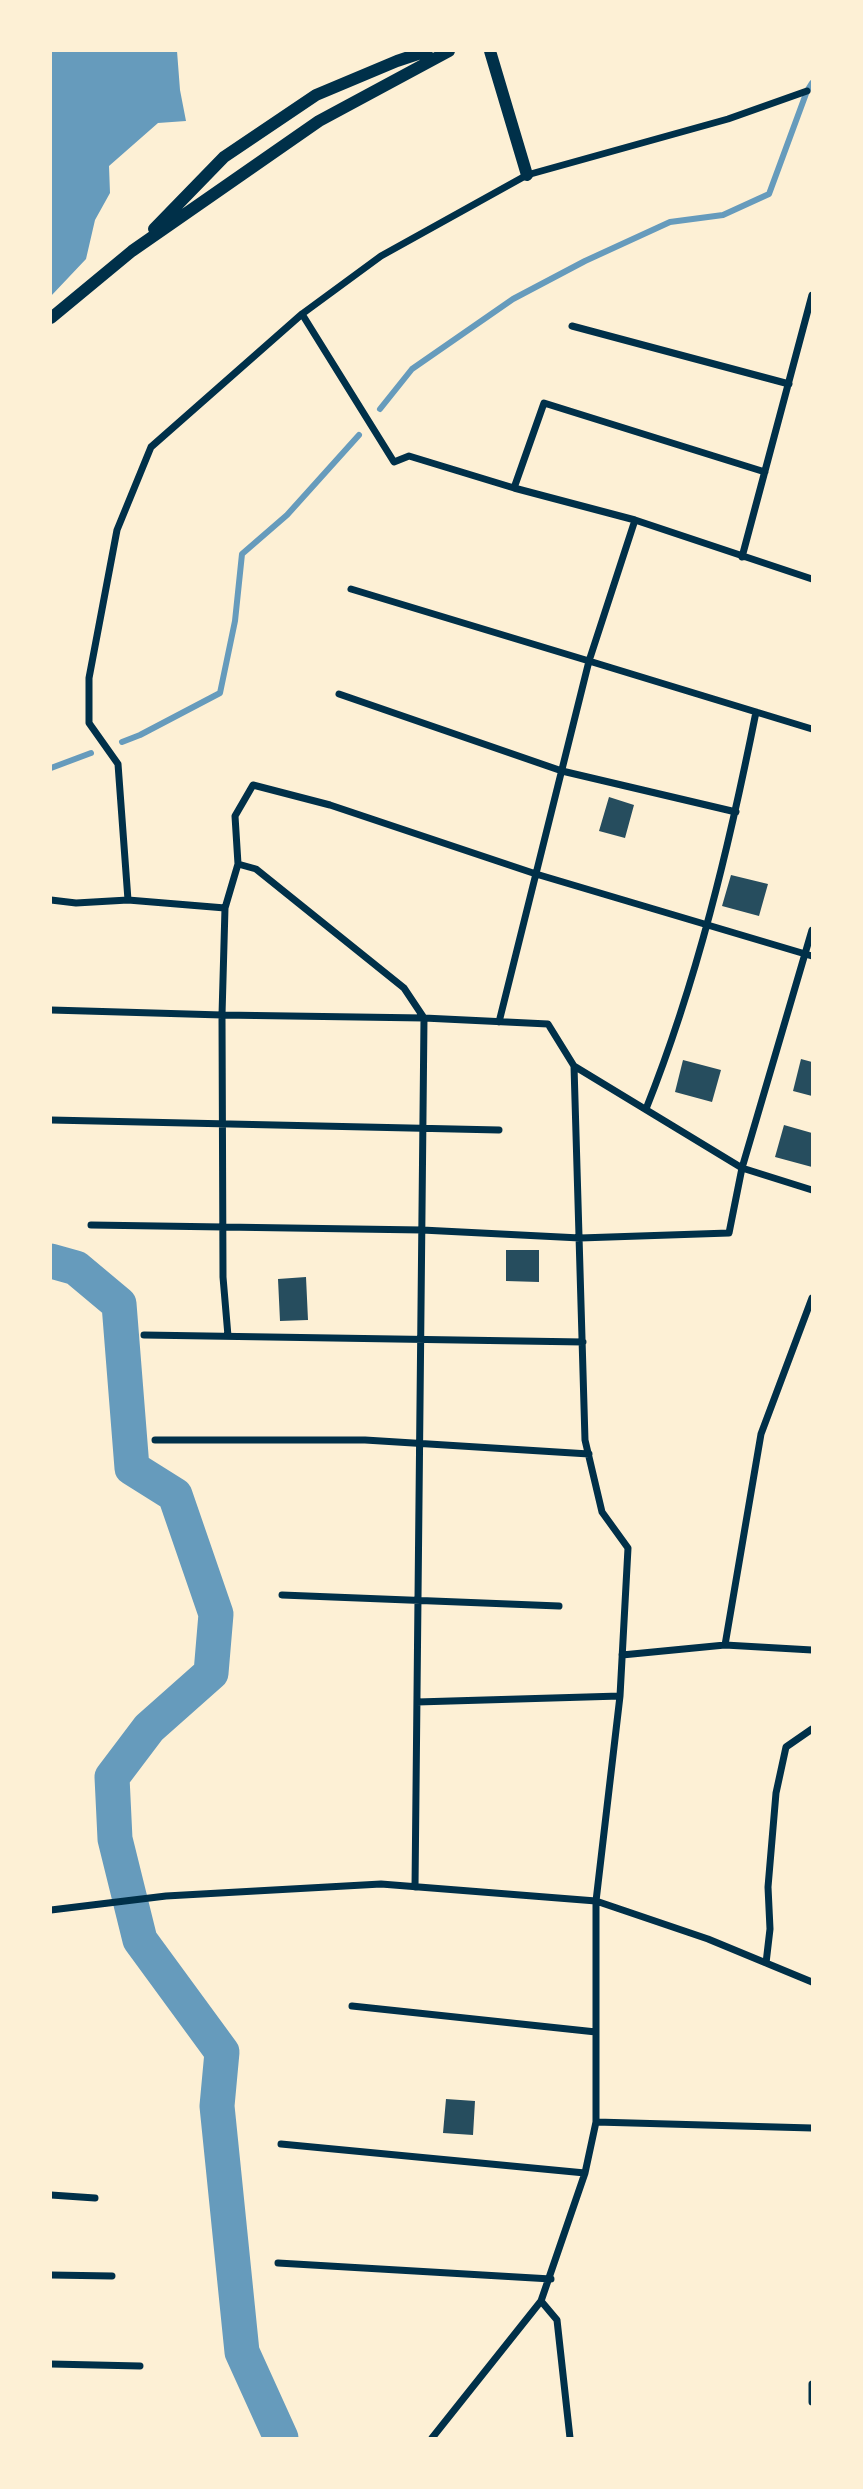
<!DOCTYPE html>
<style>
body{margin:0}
#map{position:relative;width:863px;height:2489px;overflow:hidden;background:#fdf0d5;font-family:"Playfair Display",serif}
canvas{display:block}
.frame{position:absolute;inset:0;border:52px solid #fdf0d5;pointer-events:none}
</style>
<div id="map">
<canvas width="863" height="2489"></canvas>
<div class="frame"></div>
</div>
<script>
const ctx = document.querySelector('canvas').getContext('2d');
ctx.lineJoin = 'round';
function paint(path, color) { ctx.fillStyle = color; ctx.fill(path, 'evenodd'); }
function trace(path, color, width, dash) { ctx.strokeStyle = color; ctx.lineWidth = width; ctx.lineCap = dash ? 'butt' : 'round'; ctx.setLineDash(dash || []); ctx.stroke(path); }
const water = new Path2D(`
 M51,51H177L180,90L186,121L158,123L109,166L110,193L95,220L86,259L51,296Z`);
const stream = new Path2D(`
 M380,409L412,369L513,299L585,261L670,222L723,215L769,194L807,91L812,83
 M122,742L140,735L220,693L235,621L242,554L287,515L359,435
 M51,768L91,753`);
const river = new Path2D(`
 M51,1261L76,1268L119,1304L132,1468L175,1495L216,1614L211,1673L149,1728L112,1777L115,1839L140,1940L222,2052L217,2106L242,2352L281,2438`);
const building = new Path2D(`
 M609,797L634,805L625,838L599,831Z
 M731,875L768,884L759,916L722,906Z
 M801,1059L812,1062V1096L793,1091Z
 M683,1060L721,1070L712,1102L675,1092Z
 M784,1125L812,1133V1167L775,1157Z
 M506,1250H539V1282L506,1281Z
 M306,1277L308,1320L280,1321L278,1279Z
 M446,2099L475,2101L473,2135L443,2133Z`);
const minor = new Path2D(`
 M302,314L381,256L527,175L728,119L807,91
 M572,326L789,384
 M514,488L544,403L765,472
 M742,557L812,295
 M351,589L589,661L635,520
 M339,694L562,771L736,812
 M238,864L256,869L404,988L424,1018L415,1887
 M51,900L76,903L128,900L225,908
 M128,900L118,764L89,723V678L117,530L151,447L302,314L394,462L409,456L514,488L635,520L812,579
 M51,1010L222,1015L225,908L238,864L235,816L253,785L330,805L536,874L812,956
 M499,1022L589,661L812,729
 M574,1066L742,1168L812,930
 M646,1109C697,981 729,847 756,712
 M51,1120L499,1130
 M91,1225L422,1230L580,1238L729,1233L742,1168L812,1190
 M144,1335L583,1342
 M228,1336L223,1277L222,1015L424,1018L548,1024L574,1066L585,1440L602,1512L628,1548L620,1696L596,1901V2122L585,2173L541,2301L432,2438
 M155,1440H365L589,1454
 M282,1595L559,1606
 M725,1645L761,1434L812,1298
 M622,1655L725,1645L812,1650
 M417,1702L620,1696
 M51,1910L166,1896L381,1884L596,1901L708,1939L812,1982
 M766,1963L770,1929L768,1887L776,1793L786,1747L812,1729
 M352,2006L596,2032
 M596,2122L812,2128
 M281,2144L585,2173
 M51,2195L95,2198
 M278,2263L551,2279
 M51,2275L112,2276
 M541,2301L557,2320L570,2438
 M51,2364L140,2366
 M812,2384V2402`);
const tertiary = new Path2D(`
 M490,51L527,175
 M154,229L224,157L316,95L397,61L427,51
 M51,318L132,251L319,121L449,51`);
paint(water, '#669bbc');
trace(stream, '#669bbc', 6);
trace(river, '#669bbc', 35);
paint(building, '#264d5e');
trace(minor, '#003049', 7);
trace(tertiary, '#003049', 12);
</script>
